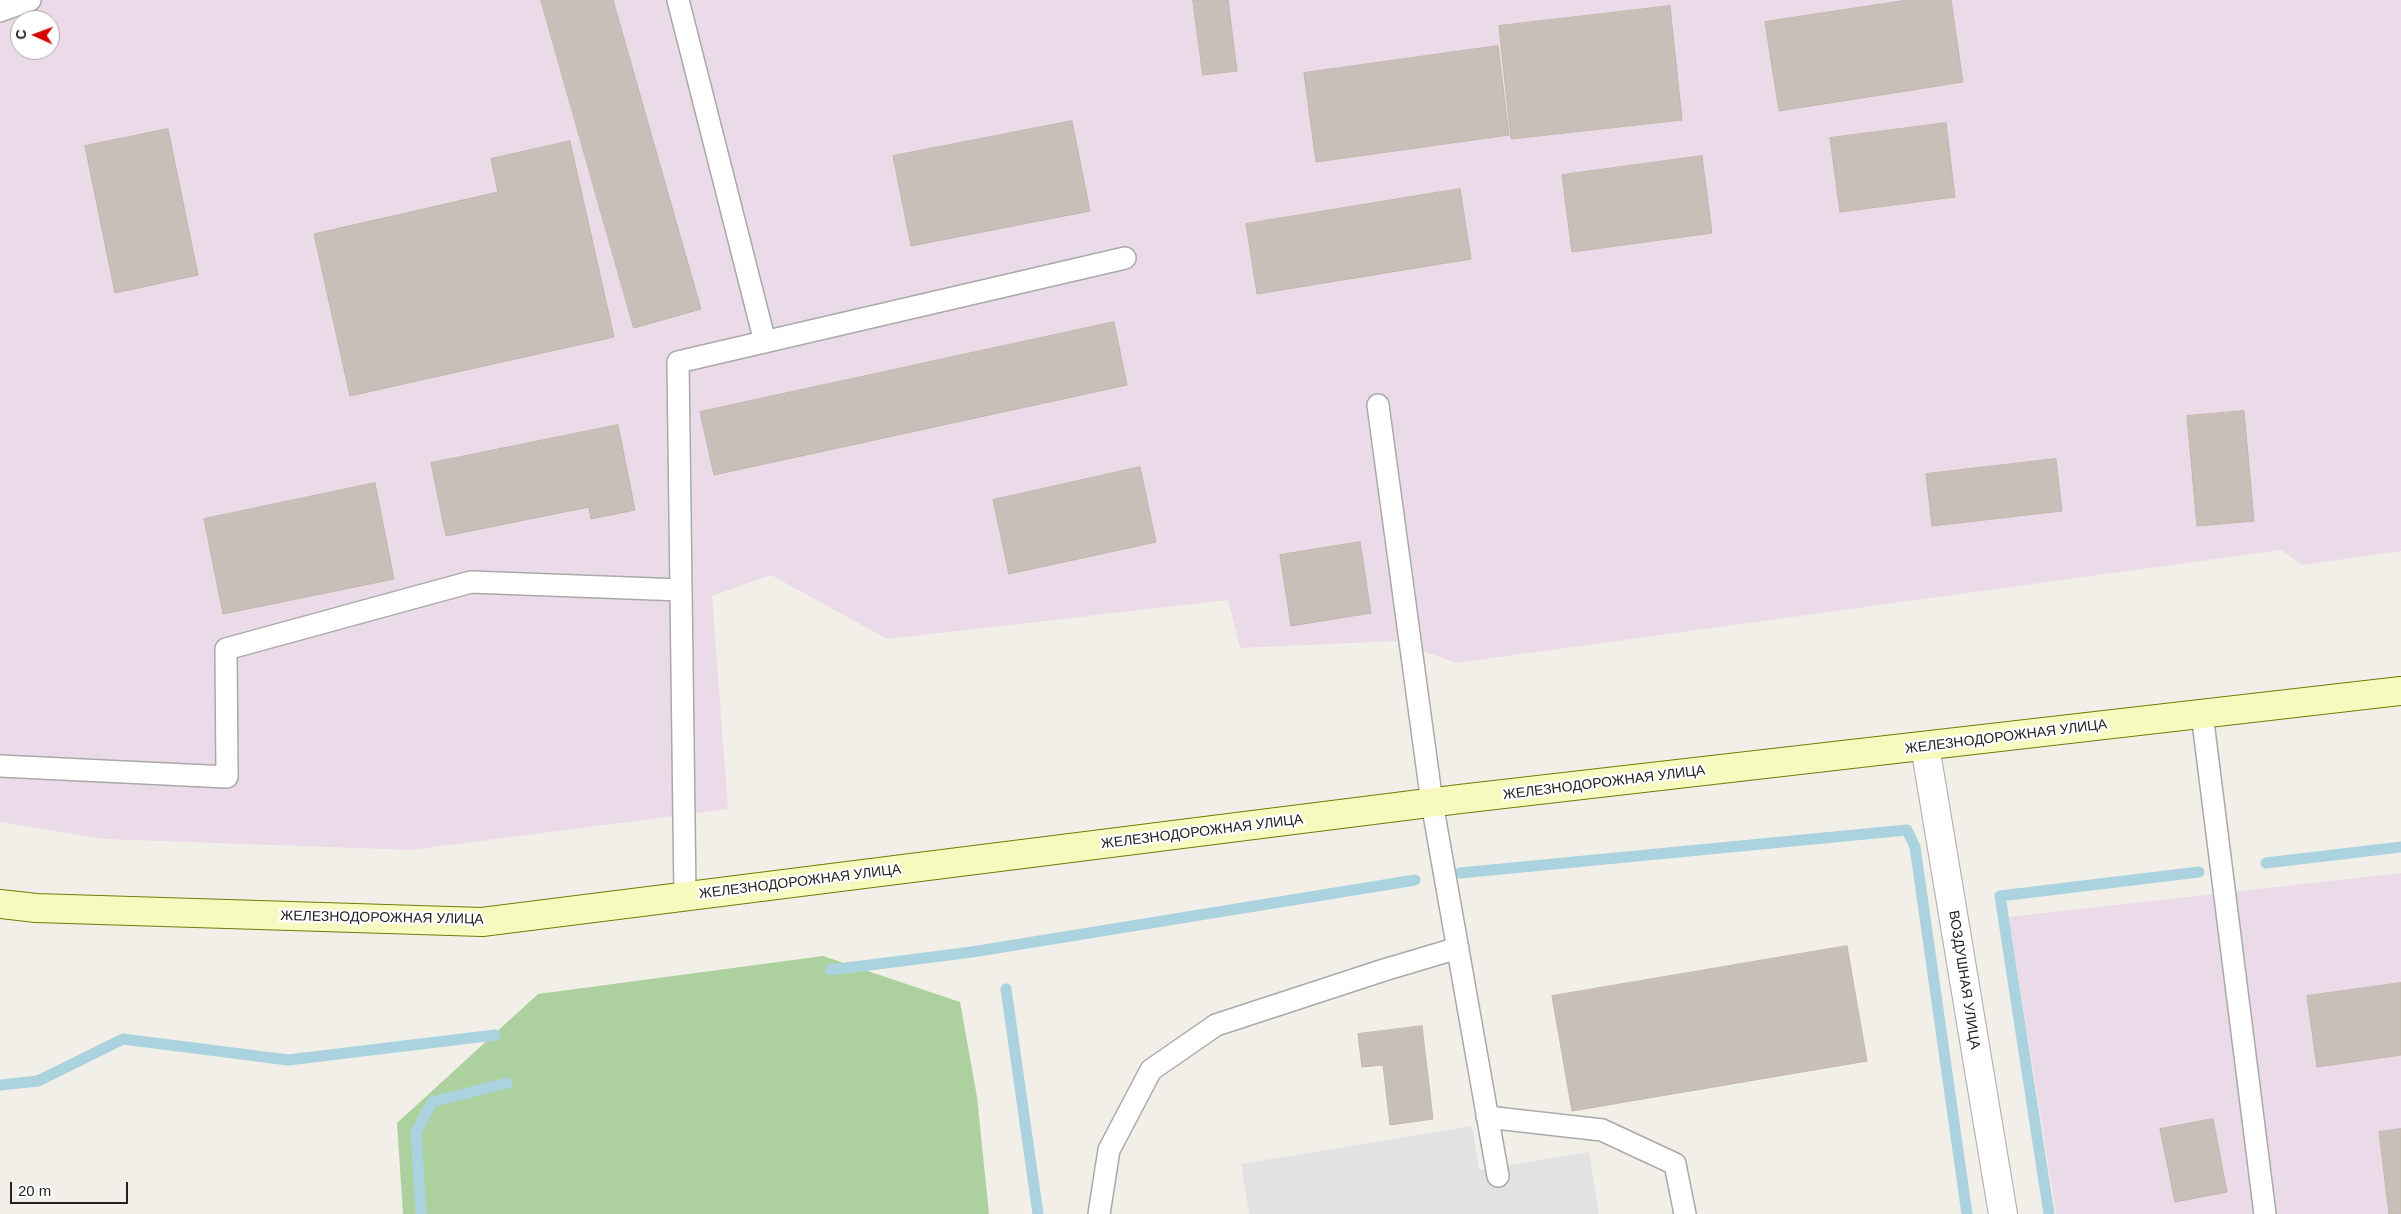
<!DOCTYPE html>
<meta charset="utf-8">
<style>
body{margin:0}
#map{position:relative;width:2401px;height:1214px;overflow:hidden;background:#f2efe9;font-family:Helvetica,sans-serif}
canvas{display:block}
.north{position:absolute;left:10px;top:10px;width:50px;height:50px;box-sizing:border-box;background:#fff;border:1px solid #a7a7a7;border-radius:50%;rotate:272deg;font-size:14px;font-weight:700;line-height:20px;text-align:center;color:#222}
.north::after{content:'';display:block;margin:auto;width:18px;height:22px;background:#d40000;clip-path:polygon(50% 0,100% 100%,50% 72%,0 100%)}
.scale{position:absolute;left:10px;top:1182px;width:118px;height:22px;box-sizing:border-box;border:2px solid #222;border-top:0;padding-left:6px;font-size:15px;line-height:18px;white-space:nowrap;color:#222;-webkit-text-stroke:4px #fff;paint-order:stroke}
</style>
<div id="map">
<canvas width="2401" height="1214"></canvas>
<div class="north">С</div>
<div class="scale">20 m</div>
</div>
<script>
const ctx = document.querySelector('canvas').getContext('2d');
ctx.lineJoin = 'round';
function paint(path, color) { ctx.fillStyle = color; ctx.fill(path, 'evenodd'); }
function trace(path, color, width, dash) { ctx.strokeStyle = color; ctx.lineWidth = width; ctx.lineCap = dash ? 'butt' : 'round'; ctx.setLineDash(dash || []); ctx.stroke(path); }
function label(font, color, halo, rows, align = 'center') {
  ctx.font = font + ' Helvetica,sans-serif'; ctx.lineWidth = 4.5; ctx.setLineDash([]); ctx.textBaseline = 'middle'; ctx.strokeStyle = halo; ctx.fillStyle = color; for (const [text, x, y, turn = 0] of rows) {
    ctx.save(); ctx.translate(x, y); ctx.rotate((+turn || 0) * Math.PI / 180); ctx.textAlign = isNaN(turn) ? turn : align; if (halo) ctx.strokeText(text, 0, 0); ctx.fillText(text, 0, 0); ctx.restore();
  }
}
const industrial = new Path2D(`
 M0,0H2401V551L2302,565L2281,550L1456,663L1396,641L1240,648L1228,600L887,639L771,575L712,596L728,809L411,850L105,839L0,822ZM20,20H50V50H20Z
 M2401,873V1214H2056L2009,917Z`);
const forest = new Path2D(`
 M823,956L960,1002L977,1097L989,1214H403L397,1123L538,994Z`);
const parking = new Path2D(`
 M1472,1126L1479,1170L1589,1152L1599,1214H1249L1241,1164Z`);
const stream = new Path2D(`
 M2266,863L2401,847
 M1460,873L1907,830L1915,847L1967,1214
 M830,970L972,952L1415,880
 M1006,989L1038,1214
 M0,1085L38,1081L123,1039L288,1060L495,1035
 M421,1214L416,1132L432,1102L507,1083
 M2049,1214L2000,896L2199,872`);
const building = new Path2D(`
 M541,0H613L701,309L634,328Z
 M1193,0H1228L1237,71L1203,75Z
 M1908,0H1951L1963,82L1779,111L1765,22Z
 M1670,6L1682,120L1511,139L1499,26Z
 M1498,46L1509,135L1316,162L1304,73Z
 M1072,121L1090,211L911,246L893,156Z
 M1946,123L1955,197L1840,212L1830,138Z
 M168,129L198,275L115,293L85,146Z
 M570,141L614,337L350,396L314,234L498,192L491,159Z
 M1702,156L1712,233L1572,252L1562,175Z
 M1460,189L1471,259L1257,294L1246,224Z
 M1114,322L1127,385L714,475L700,412Z
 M2244,411L2254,521L2197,526L2187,416Z
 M618,425L635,510L591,519L589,507L446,536L431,463Z
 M2056,459L2062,511L1932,526L1926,474Z
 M1140,467L1156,542L1009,574L993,500Z
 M375,483L394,579L223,614L204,519Z
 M1360,542L1371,613L1291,626L1280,555Z
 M1847,946L1867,1061L1572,1111L1552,996Z
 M2401,983V1055L2317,1067L2307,996Z
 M1422,1026L1433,1119L1390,1125L1383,1065L1362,1067L1358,1034Z
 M2213,1119L2227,1192L2175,1202L2160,1129Z
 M2401,1129V1214H2389L2379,1132Z`);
const service = new Path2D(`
 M678,0L765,342
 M0,11L30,0
 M1378,405L1432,803L1498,1176
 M2202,714L2265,1214
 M0,766L227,777L226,649L471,582L681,590
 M685,896L678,362L1125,258
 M1487,1117L1602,1130L1675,1164L1685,1214
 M1099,1214L1109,1150L1151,1070L1216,1025L1384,970L1458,948`);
const minor = new Path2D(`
 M1925,746L2003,1214`);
const secondary = new Path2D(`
 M0,904L36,908L482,922L1460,799L2401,691`);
const streetNames = [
 ["ЖЕЛЕЗНОДОРОЖНАЯ УЛИЦА",2006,737,-7],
 ["ЖЕЛЕЗНОДОРОЖНАЯ УЛИЦА",1604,783,-7],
 ["ЖЕЛЕЗНОДОРОЖНАЯ УЛИЦА",1202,832,-7],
 ["ЖЕЛЕЗНОДОРОЖНАЯ УЛИЦА",800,882,-7],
 ["ЖЕЛЕЗНОДОРОЖНАЯ УЛИЦА",382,918,1],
 ["ВОЗДУШНАЯ УЛИЦА",1964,980,81]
];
paint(industrial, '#ebdbe8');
paint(forest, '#add19e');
paint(parking, '#e2e2e2');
trace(stream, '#aad3df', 11);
paint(building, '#c7bfb8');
trace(building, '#c4b6ab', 1);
trace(service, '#a9a9a9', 24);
trace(minor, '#a9a9a9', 30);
trace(secondary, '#707d05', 30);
trace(service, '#fff', 21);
trace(minor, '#fff', 28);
trace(secondary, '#f7fabf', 28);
label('14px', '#222', '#fff', streetNames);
</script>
